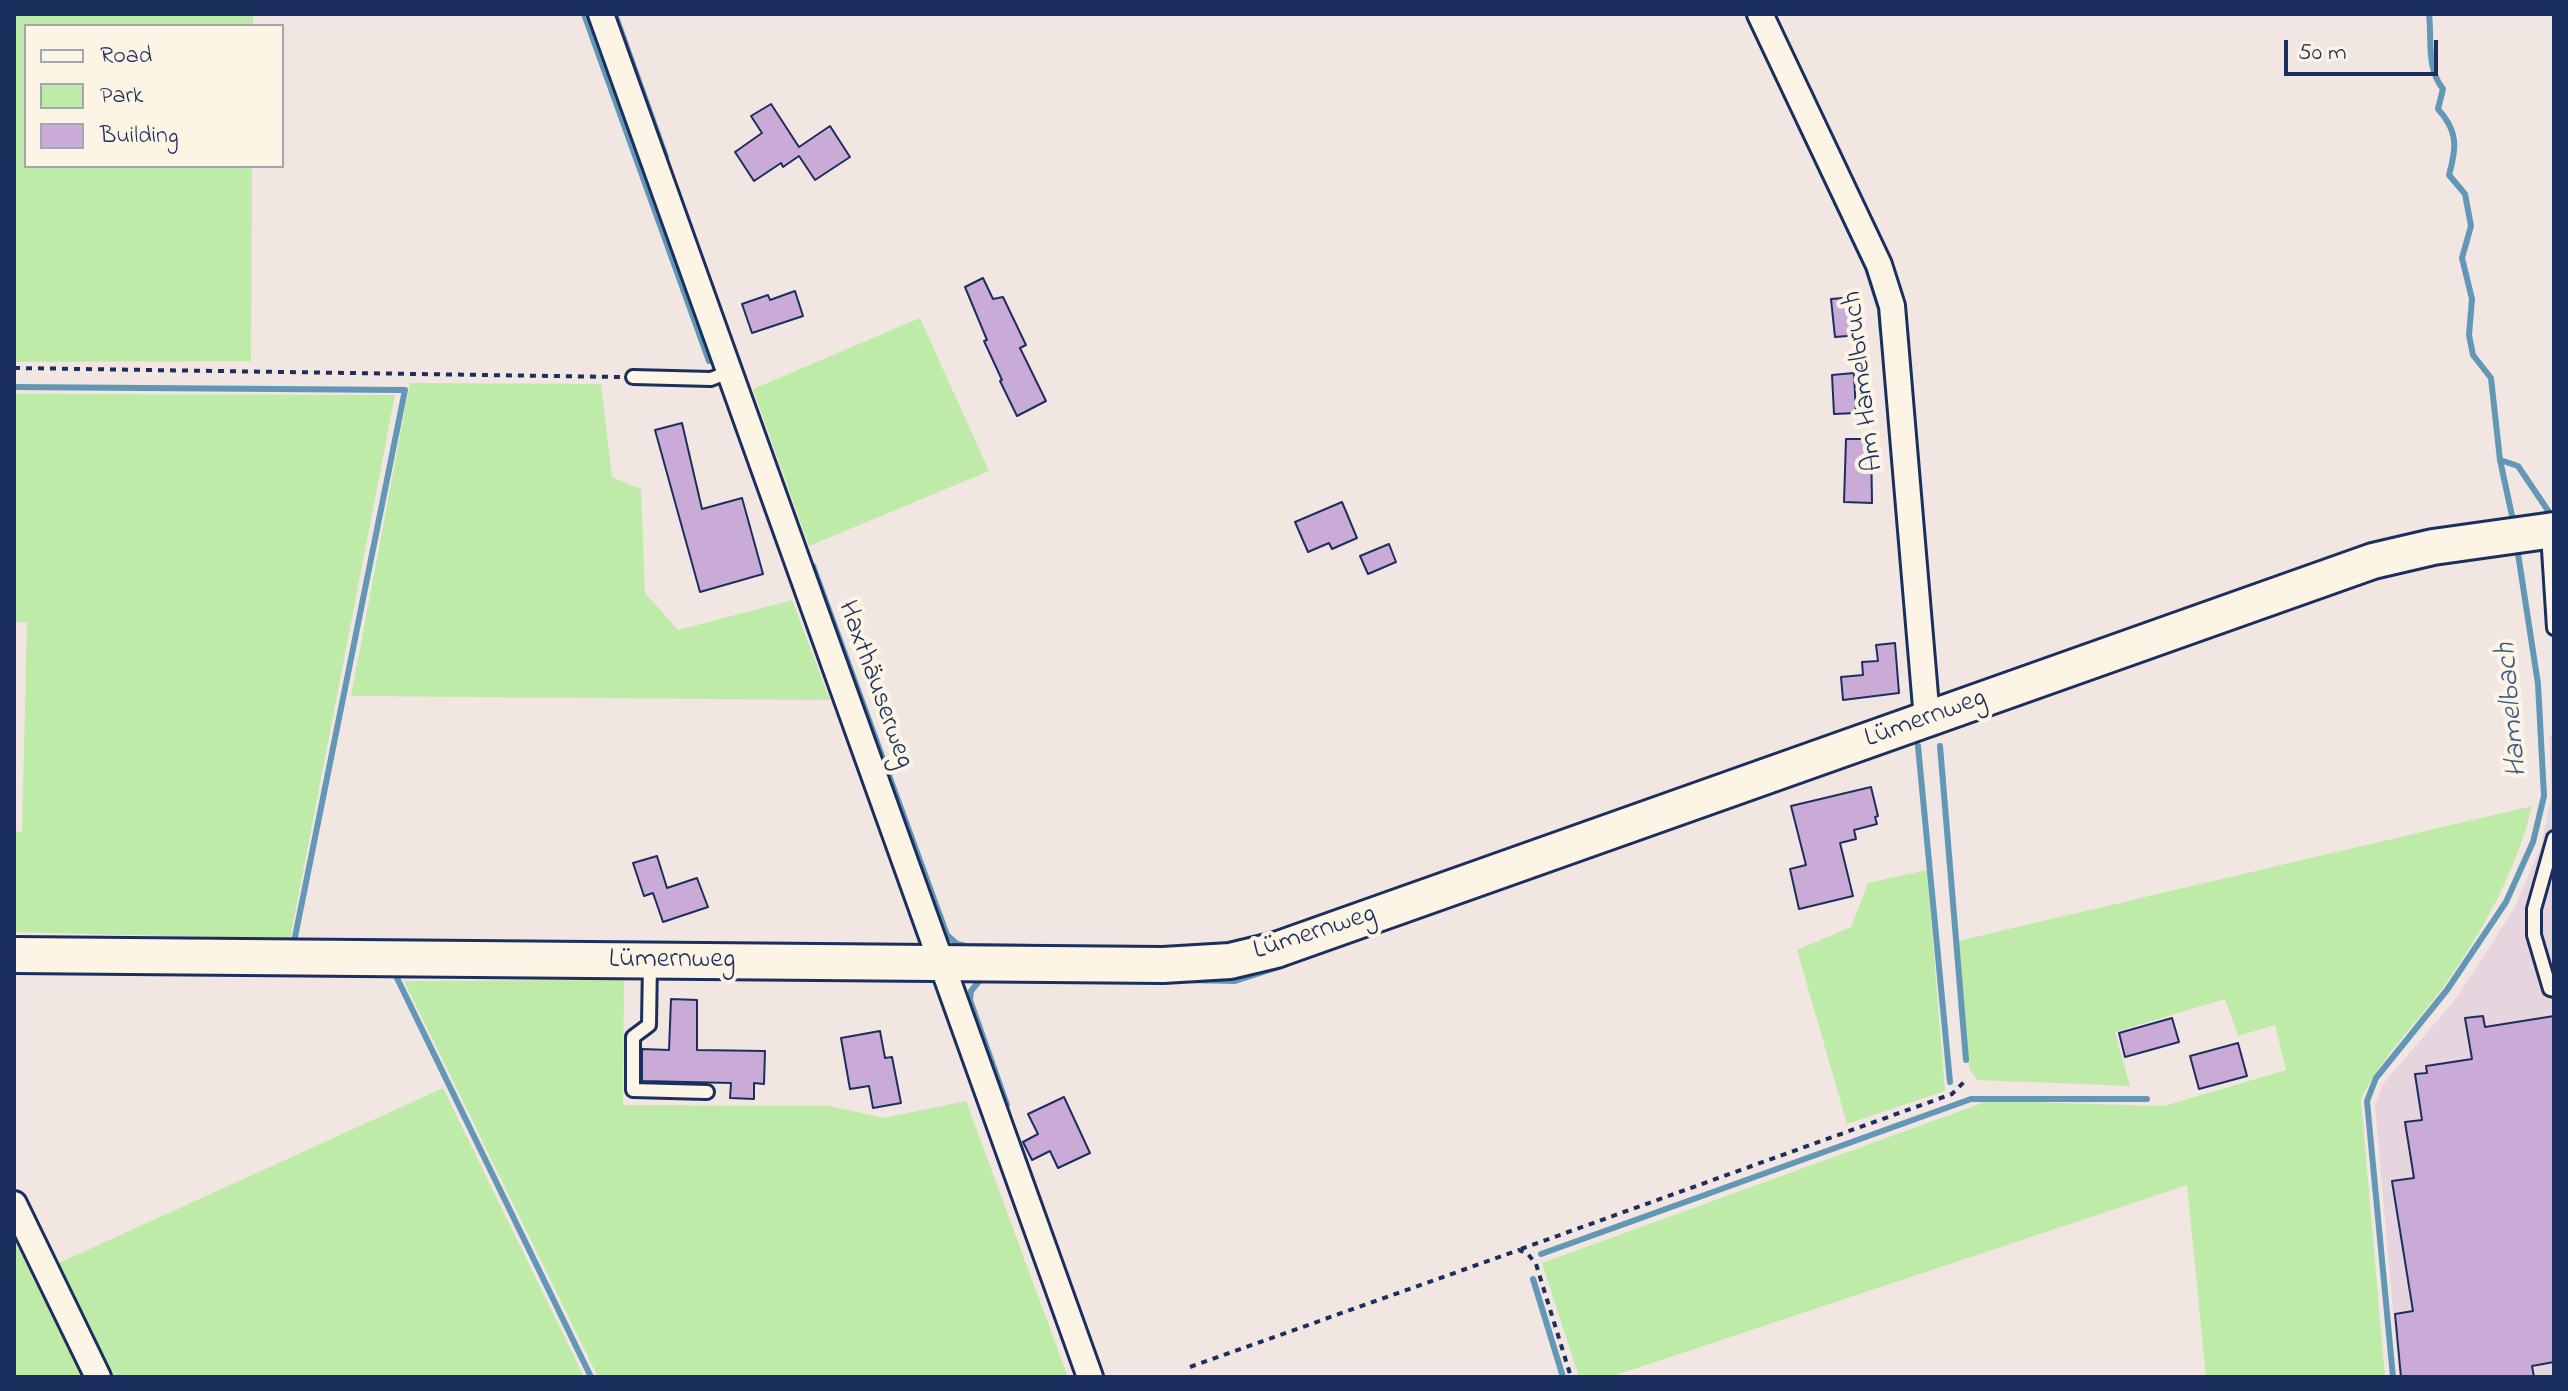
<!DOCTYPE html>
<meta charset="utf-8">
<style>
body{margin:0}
#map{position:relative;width:2568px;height:1391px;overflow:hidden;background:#f2e6e2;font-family:"Indie Flower",sans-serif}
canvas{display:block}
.frame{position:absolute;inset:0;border:16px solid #1b2f5e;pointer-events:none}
.legend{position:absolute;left:24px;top:24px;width:260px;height:144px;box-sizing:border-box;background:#fcf5e5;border:2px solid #a2a6af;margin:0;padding:10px 14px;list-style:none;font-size:24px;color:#1b2f5e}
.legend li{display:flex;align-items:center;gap:16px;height:40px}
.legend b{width:40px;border:2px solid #a2a6af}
.scale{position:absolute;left:2284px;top:40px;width:154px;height:36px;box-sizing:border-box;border:4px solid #1b2f5e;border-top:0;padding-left:10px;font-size:24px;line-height:28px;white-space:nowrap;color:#1b2f5e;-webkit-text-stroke:6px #fcf5e5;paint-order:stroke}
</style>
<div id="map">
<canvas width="2568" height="1391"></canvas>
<div class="frame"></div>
<ul class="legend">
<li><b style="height:10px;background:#fcf5e5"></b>Road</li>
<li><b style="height:22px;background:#bfeba8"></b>Park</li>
<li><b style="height:22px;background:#caaad6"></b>Building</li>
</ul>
<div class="scale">50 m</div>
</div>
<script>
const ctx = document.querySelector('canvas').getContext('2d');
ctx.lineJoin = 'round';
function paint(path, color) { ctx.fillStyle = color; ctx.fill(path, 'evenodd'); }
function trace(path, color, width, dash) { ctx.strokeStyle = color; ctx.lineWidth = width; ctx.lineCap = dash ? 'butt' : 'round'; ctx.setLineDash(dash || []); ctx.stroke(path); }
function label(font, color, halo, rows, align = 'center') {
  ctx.font = font + ' "Indie Flower",sans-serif'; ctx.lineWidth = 8; ctx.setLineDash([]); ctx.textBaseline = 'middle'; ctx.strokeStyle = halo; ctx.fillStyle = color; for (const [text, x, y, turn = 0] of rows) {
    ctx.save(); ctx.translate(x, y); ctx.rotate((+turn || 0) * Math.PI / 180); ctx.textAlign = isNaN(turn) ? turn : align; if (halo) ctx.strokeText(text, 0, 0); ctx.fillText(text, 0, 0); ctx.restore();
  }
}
const built = new Path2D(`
 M2549,736H2554V1377H2399L2375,1106L2383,1084L2458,996L2515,907L2541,846L2552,795Z`);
const green = new Path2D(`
 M14,14H253V26H26V166H252L251,361L14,362Z
 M920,318L989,471L809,546L753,389Z
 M410,383L601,384L612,477L641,489L645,593L678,630L792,600L830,700L351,696Z
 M14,394L395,395L290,939L14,932V832H22L27,622H14Z
 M2532,806C2516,872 2483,931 2444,986C2416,1024 2382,1056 2361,1099L2385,1377H2206L2187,1185L1610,1377H1579L1542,1263L1988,1101L2164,1106L2286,1070L2275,1025L2238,1036L2225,999L2115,1032L2130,1086L1977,1080L1969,1068L1958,941Z
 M1927,870L1945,1091L1847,1124L1797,950L1851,927L1868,883Z
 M624,980L623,1105L830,1106L883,1118L966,1101L1068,1377H598L404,981Z
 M443,1088L584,1377H104L50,1267Z
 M14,1237L83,1377H14Z`);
const stream = new Path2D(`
 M584,14L709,361
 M615,14L666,157
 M1747,14L1867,268L1880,309L1882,332
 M2429,14C2432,40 2426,68 2443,89L2438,109C2458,131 2457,147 2449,175L2465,194L2471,226L2462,258L2472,299L2469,335L2473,355L2491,378L2500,460L2514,525
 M14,387L405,390L294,942
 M2500,460L2518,466L2551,515L2554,514
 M813,566L947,935L957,944L966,946L1033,947
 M1918,746L1950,1082
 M1940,746L1966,1060
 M396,976L591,1377
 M988,980H980L971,991L970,1000L1007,1105
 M1183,980L1235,981L1285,965
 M1541,1254L1971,1099H2147
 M1533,1279L1563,1377
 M2393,1377L2367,1101L2376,1078L2447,990L2506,902L2533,842L2544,796L2538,684L2517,547`);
const building = new Path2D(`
 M771,104L799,147L830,126L850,157L815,180L799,156L783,167L781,163L754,181L735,152L762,133L751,116Z
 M983,278L993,299L1003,297L1026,345L1020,348L1046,401L1017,416L1000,381L1002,380L984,341L987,340L965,287Z
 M795,291L803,316L752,333L742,304L768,295L770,300Z
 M1856,297L1860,335L1835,337L1831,299Z
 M1854,373L1856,413L1834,414L1832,375Z
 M682,423L702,509L742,498L763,574L700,592L655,430Z
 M1846,439H1871L1872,503L1844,502Z
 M1342,502L1357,538L1332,549L1329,543L1308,552L1295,522Z
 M1389,544L1396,562L1368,574L1360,556Z
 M1895,643L1899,693L1843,700L1841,677L1863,675L1862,662L1878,661L1876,645Z
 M1871,787L1878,816L1875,817L1877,824L1854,830L1856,839L1840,843L1853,896L1799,909L1790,869L1806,865L1791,806Z
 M657,856L667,888L697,878L708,907L663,922L653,893L644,896L633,863Z
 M671,999L697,1000V1050L765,1051L764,1084L754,1083V1099L730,1098L731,1083L642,1081V1049L669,1050Z
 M2483,1016L2485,1027L2554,1016V1362L2532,1366L2534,1377H2401L2395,1314L2413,1311L2392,1181L2414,1178L2405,1122L2422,1120L2415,1074L2427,1073L2426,1066L2472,1059L2465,1018Z
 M2172,1018L2179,1042L2125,1057L2119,1033Z
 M880,1031L885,1058L892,1057L901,1103L873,1108L869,1086L850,1089L841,1038Z
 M2238,1043L2247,1076L2199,1089L2190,1056Z
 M1064,1097L1090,1153L1058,1168L1050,1151L1032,1160L1023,1142L1038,1134L1028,1114Z`);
const path = new Path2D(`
 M14,368L620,377
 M1521,1249L1952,1094L1966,1080
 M1190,1367L1519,1250L1528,1254L1536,1264L1571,1377`);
const lane = new Path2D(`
 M633,377L711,379L731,371
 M2548,534L2554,628
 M2554,838L2534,909V935L2550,989L2554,990
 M650,963L649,1025L633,1037V1090L707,1092`);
const street = new Path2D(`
 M601,14L1090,1377
 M1760,14L1879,265L1892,306L1927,719
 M14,1204L98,1377`);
const secondary = new Path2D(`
 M14,955L1163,965L1230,961L1276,950L2373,561L2433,547L2554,530`);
const streetNames = [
 ["Am Hamelbruch",1865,381,-97],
 ["Haxthäuserweg",874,685,70],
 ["Lümernweg",1926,720,-20],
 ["Lümernweg",1315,934,-18],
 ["Lümernweg",672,961]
];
const waterNames = [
 ["Hamelbach",2514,710,-95]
];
paint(built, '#e6d4de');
paint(green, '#bfeba8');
trace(stream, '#6297b6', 6);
paint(building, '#caaad6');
trace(building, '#1b2f5e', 2);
trace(lane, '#1b2f5e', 18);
trace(street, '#1b2f5e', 30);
trace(secondary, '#1b2f5e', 40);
trace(path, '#1b2f5e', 4, [6, 6]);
trace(lane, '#fcf5e5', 12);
trace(street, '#fcf5e5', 24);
trace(secondary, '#fcf5e5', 34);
label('28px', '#1b2f5e', '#fcf5e5', streetNames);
label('italic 30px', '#385a82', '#fcf5e5', waterNames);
</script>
